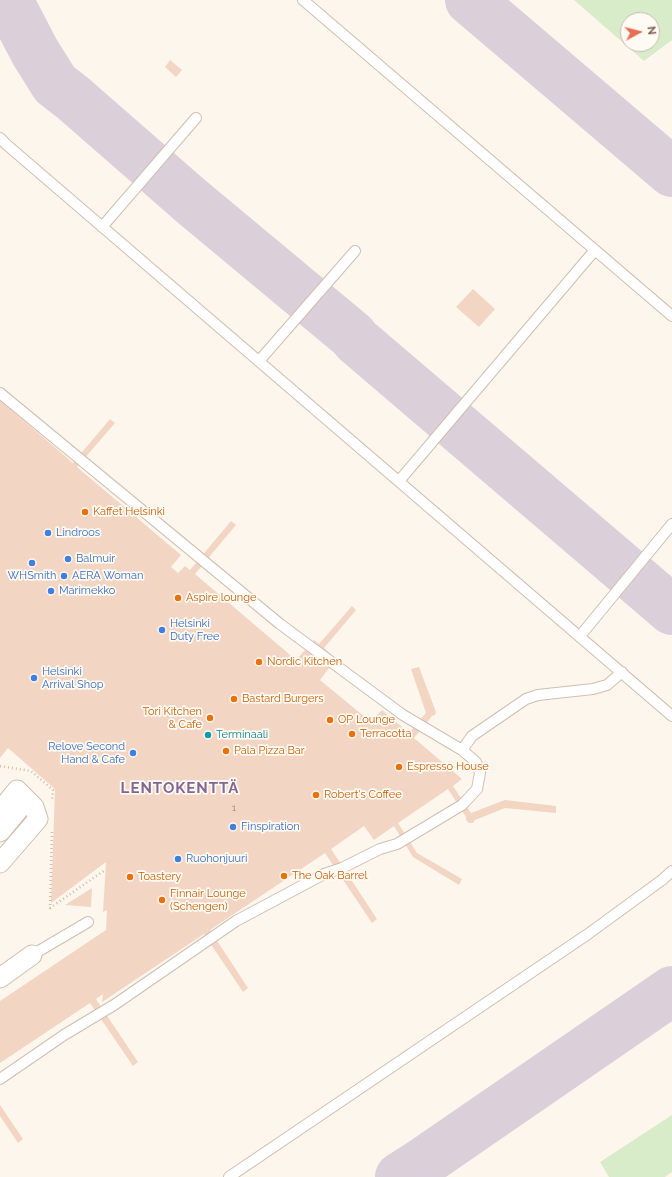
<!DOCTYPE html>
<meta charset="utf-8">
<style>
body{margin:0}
#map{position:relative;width:672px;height:1177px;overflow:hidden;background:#fdf6ec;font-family:Raleway,sans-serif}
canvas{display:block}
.north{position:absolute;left:620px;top:12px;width:40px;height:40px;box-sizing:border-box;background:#fffaf3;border:1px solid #cabbb1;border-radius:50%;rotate:83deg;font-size:11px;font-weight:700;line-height:16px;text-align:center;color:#7a5c4d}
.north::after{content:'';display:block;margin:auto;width:14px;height:18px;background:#e76f51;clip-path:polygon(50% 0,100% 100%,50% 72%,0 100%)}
</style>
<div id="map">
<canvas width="672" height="1177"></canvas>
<div class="north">N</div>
</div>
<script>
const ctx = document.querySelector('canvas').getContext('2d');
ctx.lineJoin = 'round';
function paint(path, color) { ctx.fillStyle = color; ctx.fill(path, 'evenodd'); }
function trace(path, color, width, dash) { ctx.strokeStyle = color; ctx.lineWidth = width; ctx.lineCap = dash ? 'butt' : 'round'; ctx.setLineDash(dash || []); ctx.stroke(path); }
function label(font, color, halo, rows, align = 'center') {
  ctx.font = font + ' Raleway,sans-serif'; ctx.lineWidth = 3.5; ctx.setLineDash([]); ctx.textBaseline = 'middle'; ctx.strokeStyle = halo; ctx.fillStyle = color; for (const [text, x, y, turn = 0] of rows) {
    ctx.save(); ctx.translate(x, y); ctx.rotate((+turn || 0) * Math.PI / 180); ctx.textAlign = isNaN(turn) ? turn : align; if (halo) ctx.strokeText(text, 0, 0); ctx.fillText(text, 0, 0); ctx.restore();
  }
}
const green = new Path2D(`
 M574,0H672V40L644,61ZM628,20H652V44H628Z
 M672,1115V1172L665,1177H609L600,1162Z`);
const taxiway = new Path2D(`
 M10,0L12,8L35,52L55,84L73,98L191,201L352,335L357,341L672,610
 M470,0L672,172
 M400,1177L422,1163L672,991`);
const building = new Path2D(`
 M170,60L182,70L176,77L165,67Z
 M473,289L495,309L479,327L456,307Z
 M0,400L73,463L110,419L115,423L77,467L181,555L171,567L178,573L185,566L190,570L231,521L236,525L195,574L296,660L314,640L319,644L352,606L356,610L324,648L336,659L320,680L371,722L382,710L409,733L426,713L411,669L419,667L436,712L435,715L432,716L414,738L462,779L453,786L471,813L505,800L556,806V813L505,808L475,820L473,823H469L466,820V817L448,789L398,823L417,853L462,879L459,885L413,857L394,826L374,840L364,826L331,849L377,919L372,923L325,853L210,930L248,988L243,992L204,934L102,1002L103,994L96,999L138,1062L133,1066L90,1003L0,1063V1001L106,930L107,910L103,912L106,862L51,903L55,789L8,748L0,758Z
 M92,888L91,907L65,905Z
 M0,1105L23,1139L18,1143L0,1116Z`);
const path = new Path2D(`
 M0,766L31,771L53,790L52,801
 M52,832L50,908L105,870`);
const lane = new Path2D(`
 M303,0L672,316
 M0,138L7,145L672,716
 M102,227L196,118
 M259,361L355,251
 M0,393L280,624L403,715L462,750L476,762L480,773L477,789L462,805L397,844L380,849L342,868L324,874L236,921L114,1005L64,1035L0,1079
 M399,481L595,250
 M580,636L672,524
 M462,750L472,736L526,699L538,695L593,689L607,685L622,672
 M32,955L88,922
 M229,1177L588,934L662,880L672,871`);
const street = new Path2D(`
 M0,811L17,790L34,807L38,819L0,863
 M0,832L25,802
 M0,978L32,955`);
const markers = [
 [85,512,4,"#e8710a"],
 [48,533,4,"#3f7fe0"],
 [68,559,4,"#3f7fe0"],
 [32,563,4,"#3f7fe0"],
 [64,576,4,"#3f7fe0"],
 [51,591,4,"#3f7fe0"],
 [178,598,4,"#e8710a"],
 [162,630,4,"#3f7fe0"],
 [259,662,4,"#e8710a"],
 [34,678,4,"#3f7fe0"],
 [234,699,4,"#e8710a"],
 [210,718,4,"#e8710a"],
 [330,720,4,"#e8710a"],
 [352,734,4,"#e8710a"],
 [208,735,4,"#0f9aa8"],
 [226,751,4,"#e8710a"],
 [133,753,4,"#3f7fe0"],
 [399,767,4,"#e8710a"],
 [316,795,4,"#e8710a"],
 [233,827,4,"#3f7fe0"],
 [178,859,4,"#3f7fe0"],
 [284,876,4,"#e8710a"],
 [130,877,4,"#e8710a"],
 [162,900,4,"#e8710a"]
];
const numberNames = [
 ["1",234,808]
];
const foodNames = [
 ["Kaffet Helsinki",93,512],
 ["Aspire lounge",186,598],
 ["Nordic Kitchen",267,662],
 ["Bastard Burgers",242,699],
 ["Tori Kitchen",202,712,"right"],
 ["& Cafe",202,725,"right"],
 ["OP Lounge",338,720],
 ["Terracotta",360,734],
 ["Pala Pizza Bar",234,751],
 ["Espresso House",407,767],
 ["Robert's Coffee",324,795],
 ["The Oak Barrel",292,876],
 ["Toastery",138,877],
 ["Finnair Lounge",170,894],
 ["(Schengen)",170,907]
];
const shopNames = [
 ["Lindroos",56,533],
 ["Balmuir",76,559],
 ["WHSmith",32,576,"center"],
 ["AERA Woman",72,576],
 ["Marimekko",59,591],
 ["Helsinki",170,624],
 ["Duty Free",170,637],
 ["Helsinki",42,672],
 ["Arrival Shop",42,685],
 ["Relove Second",125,747,"right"],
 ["Hand & Cafe",125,760,"right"],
 ["Finspiration",241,827],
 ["Ruohonjuuri",186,859]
];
const cultureNames = [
 ["Terminaali",216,735]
];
const districtNames = [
 ["LENTOKENTTÄ",180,788]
];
paint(green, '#d8ecc9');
trace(taxiway, '#dbcfda', 50);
paint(building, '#f3d5c3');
trace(lane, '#d1beb0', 12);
trace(street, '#d1beb0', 21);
trace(path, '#d9b8a5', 2.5, [1, 3]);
trace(lane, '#fff', 10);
trace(street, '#fff', 19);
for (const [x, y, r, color] of markers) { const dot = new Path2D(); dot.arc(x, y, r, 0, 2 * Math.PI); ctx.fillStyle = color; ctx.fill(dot); trace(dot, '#fffaf3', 1.5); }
label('9px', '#987a6a', null, numberNames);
label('11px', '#c56008', '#fffaf3', foodNames, 'left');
label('11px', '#366cbe', '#fffaf3', shopNames, 'left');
label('11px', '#0d838f', '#fffaf3', cultureNames, 'left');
ctx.letterSpacing = '1px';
label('bold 15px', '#846695', '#fffaf3', districtNames);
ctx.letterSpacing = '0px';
</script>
